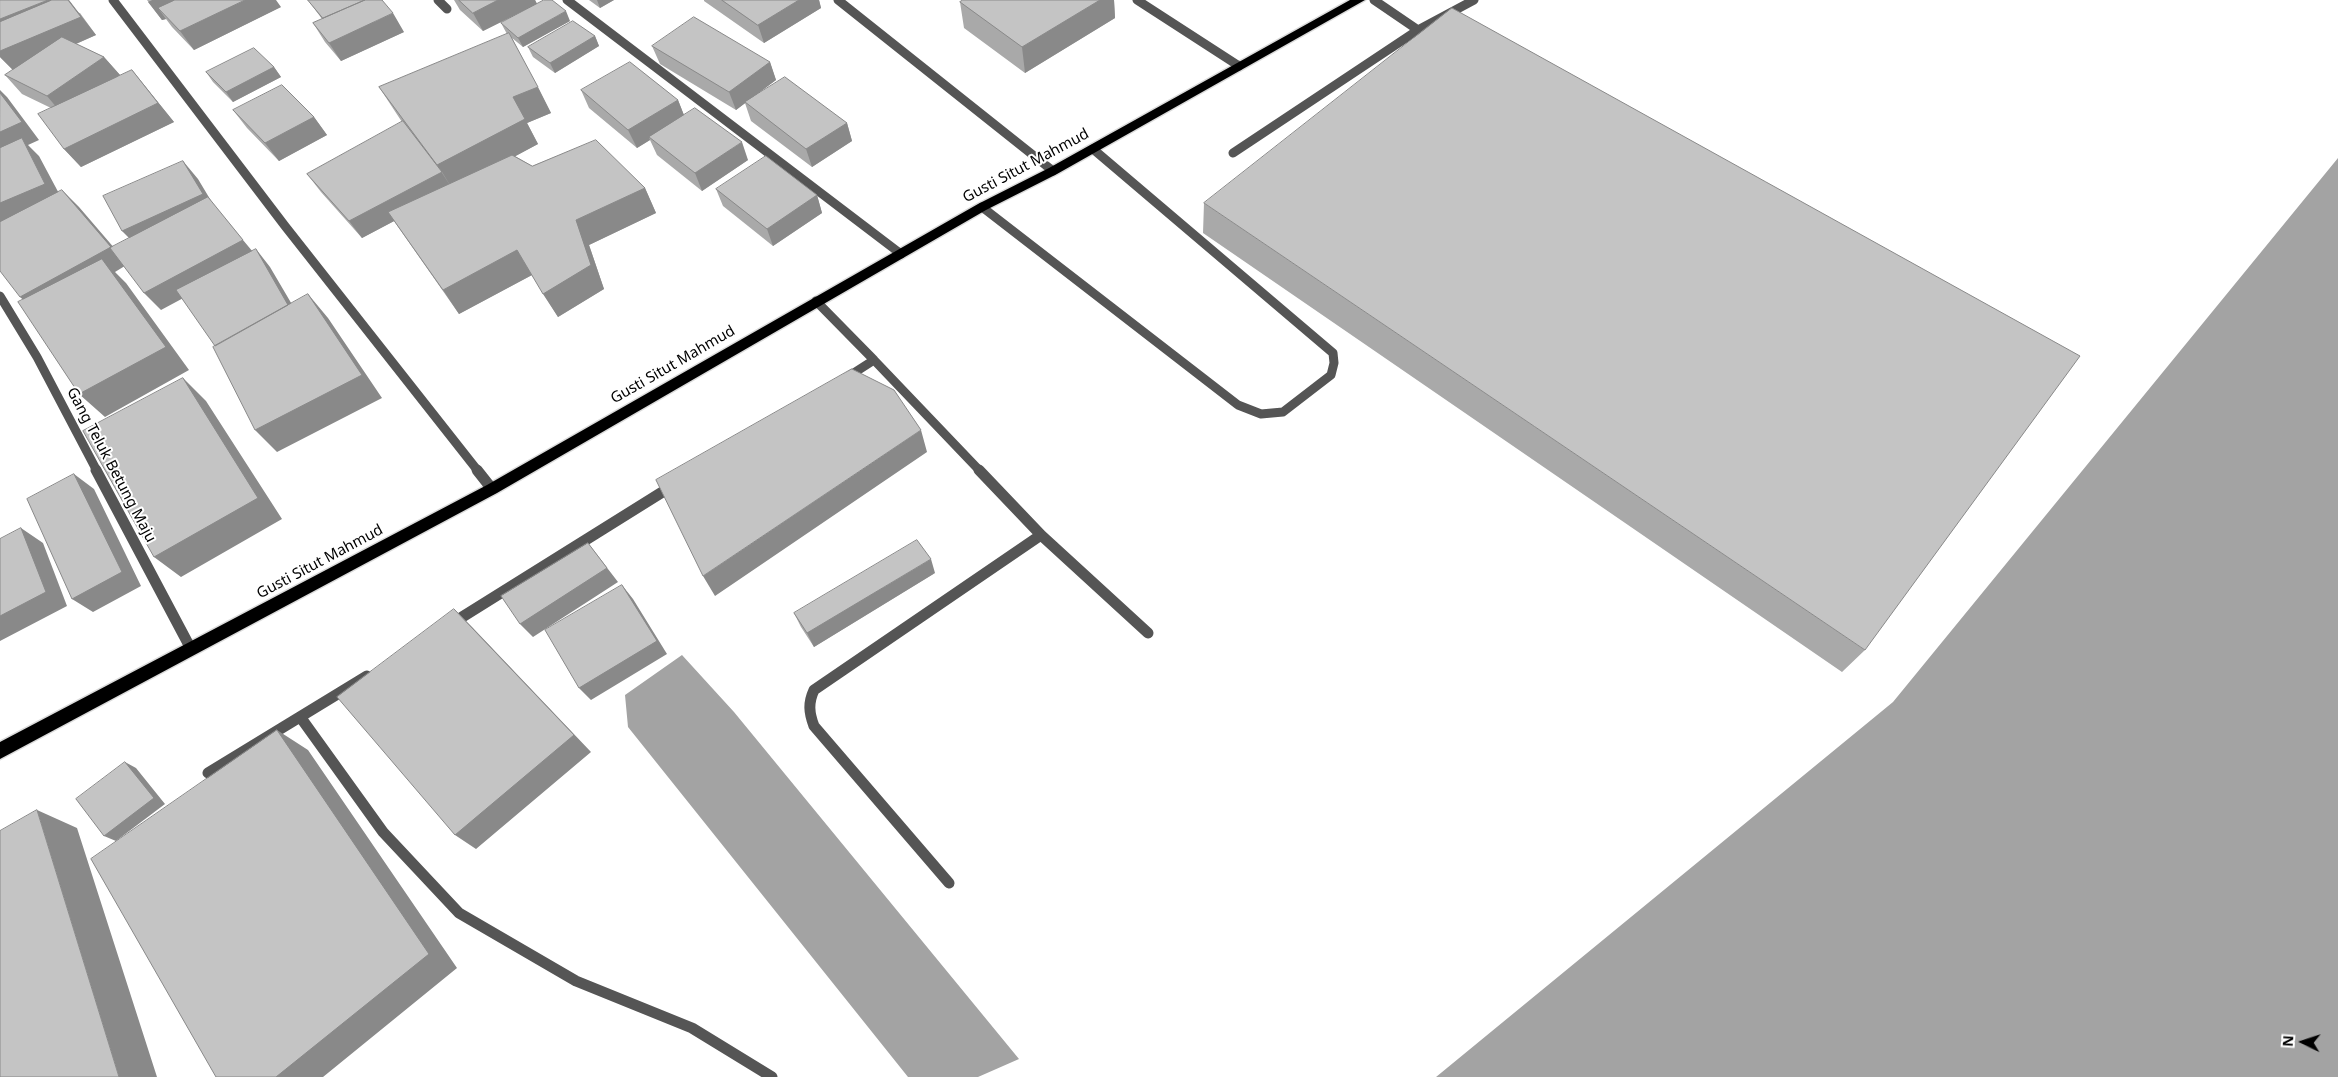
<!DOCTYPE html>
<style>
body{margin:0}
#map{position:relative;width:2338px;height:1077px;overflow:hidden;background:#fff;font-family:"Noto Sans",sans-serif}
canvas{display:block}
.north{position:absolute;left:2278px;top:1017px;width:50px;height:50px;-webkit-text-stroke:4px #fff;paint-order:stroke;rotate:274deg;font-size:14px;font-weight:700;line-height:20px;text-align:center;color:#000}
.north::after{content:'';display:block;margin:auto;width:18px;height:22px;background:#000;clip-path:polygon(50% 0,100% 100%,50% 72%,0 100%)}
</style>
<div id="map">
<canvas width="2338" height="1077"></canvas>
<div class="north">N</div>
</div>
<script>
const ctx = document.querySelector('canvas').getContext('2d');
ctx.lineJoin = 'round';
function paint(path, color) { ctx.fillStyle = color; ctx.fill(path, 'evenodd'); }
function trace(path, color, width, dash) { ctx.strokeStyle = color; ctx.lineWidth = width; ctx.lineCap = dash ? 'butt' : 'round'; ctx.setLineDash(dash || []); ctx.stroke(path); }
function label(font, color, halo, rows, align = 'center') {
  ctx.font = font + ' "Noto Sans",sans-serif'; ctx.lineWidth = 4; ctx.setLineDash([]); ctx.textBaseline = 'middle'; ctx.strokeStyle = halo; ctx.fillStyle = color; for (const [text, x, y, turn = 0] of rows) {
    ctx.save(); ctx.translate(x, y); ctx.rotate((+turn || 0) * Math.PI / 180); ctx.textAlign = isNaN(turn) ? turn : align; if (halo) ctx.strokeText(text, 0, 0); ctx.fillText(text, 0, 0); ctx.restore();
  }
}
const water = new Path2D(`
 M2338,158V1077H1436L1893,702Z
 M682,655L734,712L1019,1059L978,1077H908L628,727L625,695Z`);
const laneFar1 = new Path2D(`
 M1418,30L1474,0
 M1233,153L1418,30L1374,0
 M982,207L1238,405L1261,414L1283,412L1331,375L1334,363L1333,353L1093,149
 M816,301L874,360L846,378
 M874,360L980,471`);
const lane = new Path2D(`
 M979,470L1041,535L1148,633
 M451,624L672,486
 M301,718L383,832L459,913L576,981L692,1028L772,1077
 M208,773L367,676
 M949,883L814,726C809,713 808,703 814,690L1041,535`);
const streetFar1 = new Path2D(`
 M113,0L285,226L478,471
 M438,0L447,9
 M567,0L901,254
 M838,0L1053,171
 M1137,0L1239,66
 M0,296L37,357L97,471`);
const street = new Path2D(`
 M96,470L191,649
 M477,470L492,489`);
const highway = new Path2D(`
 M1350,0H1365L1057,174L986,210L497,493L0,759V742L487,485L978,204L1049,168Z`);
const wall = new Path2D(`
 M0,0L80,13L96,35L76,44L104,57L120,75L116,78L132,70L174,122L81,167L64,149L51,108L22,94L5,75L13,70L0,57Z
 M147,0L281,7L194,50L172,27L166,19L162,20Z
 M308,0L404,32L341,61L325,42L313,23L322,19Z
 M454,0H535L537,4L483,31L460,10Z
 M589,0H614L600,8Z
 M704,0H819L821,8L764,43L704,1Z
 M963,0H1114L1115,18L1025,73L964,28L960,2Z
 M570,21L523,47L512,38L551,113L527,123L538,144L515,156L532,166L645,188L656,213L589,245L604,289L558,317L532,275L459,314L394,221L362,238L321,192L307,174L402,122L379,87L507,34L501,23Z
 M595,36L599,46L555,73L533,57L528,47Z
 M652,46L770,62L776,80L749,100L847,123L852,141L812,167L751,121L745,103L736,110L660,64Z
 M274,67L281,77L233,102L213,82L206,72Z
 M581,90L678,100L684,115L748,160L702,191L657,155L650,140L637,148L589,108Z
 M233,110L314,117L327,135L279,161L247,128Z
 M716,189L817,195L822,213L773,246L723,206Z
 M1204,203L1865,650L1842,672L1203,233Z
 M935,573L814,647L801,627L794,613Z`);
const shadedWall = new Path2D(`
 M48,0H58L0,32V19Z
 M69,0L96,35L14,71L0,57V51Z
 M152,0H209L158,8L166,19L162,20L148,2Z
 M245,0H276L281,7L194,50L180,31Z
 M498,0H535L537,4L483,31L473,13Z
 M597,0H614L600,8Z
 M799,0H819L821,8L764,43L758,25Z
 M1100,0H1114L1115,18L1025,73L1022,47Z
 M566,11L570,21L523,47L518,38Z
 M393,13L404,32L341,61L329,43Z
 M595,36L599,46L555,73L550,63Z
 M104,57L120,75L63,115L47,96Z
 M770,62L776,80L736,110L729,92Z
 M274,67L281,77L233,102L226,92Z
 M132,70L174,122L81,167L64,149Z
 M538,87L551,113L527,123L538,144L453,190L437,165L513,97Z
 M0,90L7,97L39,140L28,145L39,156L63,201L0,229Z
 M678,100L685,118L649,137L650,140L637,148L628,130Z
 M314,117L327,135L279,161L265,143Z
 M847,123L852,141L812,167L806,149Z
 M742,142L748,160L702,191L695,173Z
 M183,161L198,179L213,204L258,258L161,310L144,293L139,248L122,231Z
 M442,172L453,190L362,238L349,221Z
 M645,188L656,213L589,245L604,289L558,317L543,294L576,220Z
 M62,190L79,207L128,264L115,272L126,283L189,370L105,417L79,394L39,314L20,297Z
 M817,195L822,213L773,246L767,229Z
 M256,249L270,267L307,330L236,370Z
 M517,250L532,275L459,314L443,290Z
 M308,294L328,318L382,398L277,452L255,430Z
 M183,378L206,401L282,519L181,577L154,557Z
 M921,430L927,452L715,596L703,576Z
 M74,474L94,489L141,586L93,612L72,599Z
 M21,528L43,543L67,606L0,641V616Z
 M588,543L618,582L533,637L520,624Z
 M931,559L935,573L814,647L807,633Z
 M622,585L633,599L667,654L591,700L579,688Z
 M454,609L473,628L591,752L476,849L455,835Z
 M277,730L308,750L457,968L323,1077H276Z
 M125,762L136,768L165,804L116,841L104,836Z
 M37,810L77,828L157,1077H119Z`);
const building = new Path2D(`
 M0,0H48L0,19Z
 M52,0H68L81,17L0,51V22Z
 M175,0H245L180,31L158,8Z
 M308,0H365L323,18Z
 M365,0H382L393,13L329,43L313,23Z
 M459,0H498L473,13Z
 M544,0H552L566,11L518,38L501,23Z
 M722,0H799L758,25Z
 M963,0H1100L1022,47L960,2Z
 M1452,8L2080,356L1865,650L1204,203Z
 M694,17L770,62L729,92L652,46Z
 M573,21L595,36L550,63L528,47Z
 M509,33L538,87L513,97L525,119L437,165L379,87Z
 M62,37L104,57L47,96L5,75Z
 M254,48L274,67L226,92L206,72Z
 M630,62L678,100L628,130L581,90Z
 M132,70L158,103L64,149L38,114Z
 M785,77L847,123L806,149L745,102Z
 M282,85L314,117L265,143L233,110Z
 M0,93L22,122L0,132Z
 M695,108L742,142L695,173L649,137Z
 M403,121L442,172L349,221L307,174Z
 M22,138L45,184L0,203V148Z
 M596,140L645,188L576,220L591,265L543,294L517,250L443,290L388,212L512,155L532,166Z
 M766,156L817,195L767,229L716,189Z
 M183,161L203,194L122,231L103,196Z
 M62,190L111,247L20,297L0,271V222Z
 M208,197L243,240L144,293L110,248Z
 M256,249L288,305L215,346L176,290Z
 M102,259L166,347L79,394L18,302Z
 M308,294L362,375L255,430L213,347Z
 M852,369L894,390L921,430L703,576L656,480Z
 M183,378L258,498L154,557L83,431Z
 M74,474L122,572L72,599L27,499Z
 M21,528L46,592L0,616V539Z
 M917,540L931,559L807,633L794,613Z
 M588,543L607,568L520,624L501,596Z
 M622,585L657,641L579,688L545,630Z
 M454,609L574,735L455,835L337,697Z
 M277,730L429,954L276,1077H216L91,859Z
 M125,762L154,798L104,836L76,799Z
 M37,810L119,1077H0V831Z`);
const streetNames = [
 ["Gusti Situt Mahmud",1026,166,-28],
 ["Gusti Situt Mahmud",673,365,-30],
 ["Gang Teluk Betung Maju",111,465,62],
 ["Gusti Situt Mahmud",320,562,-28]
];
paint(water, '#a3a3a3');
trace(highway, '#dbdbdb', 3);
trace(laneFar1, '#555', 9);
trace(lane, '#555', 11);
trace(streetFar1, '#555', 9);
trace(street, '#555', 11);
paint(highway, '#000');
paint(wall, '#a9a9a9');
paint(shadedWall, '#898989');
paint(building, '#c4c4c4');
trace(building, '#898989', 1);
label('15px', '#000', '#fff', streetNames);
</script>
